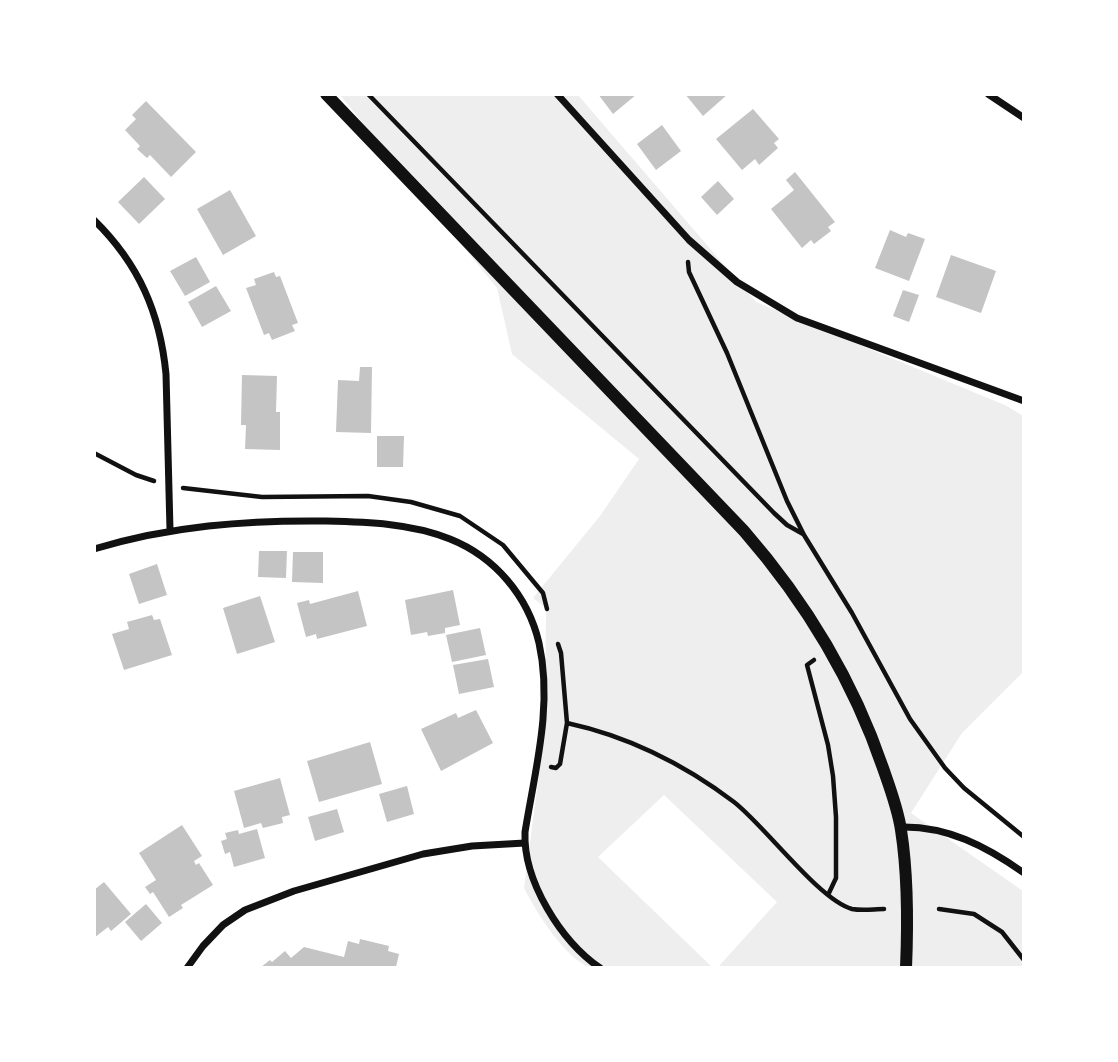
<!DOCTYPE html>
<style>
body{margin:0}
#map{position:relative;width:1118px;height:1062px;overflow:hidden;background:#fff;font-family:Lato,sans-serif}
canvas{display:block}
.frame{position:absolute;inset:0;border:96px solid #fff;pointer-events:none}
</style>
<div id="map">
<canvas width="1118" height="1062"></canvas>
<div class="frame"></div>
</div>
<script>
const ctx = document.querySelector('canvas').getContext('2d');
ctx.lineJoin = 'round';
function paint(path, color) { ctx.fillStyle = color; ctx.fill(path, 'evenodd'); }
function trace(path, color, width, dash) { ctx.strokeStyle = color; ctx.lineWidth = width; ctx.lineCap = dash ? 'butt' : 'round'; ctx.setLineDash(dash || []); ctx.stroke(path); }
const green = new Path2D(`
 M340,95H578L756,302L1007,406L1023,416V672L962,733L911,813L1023,891V967H718L777,902L664,795L598,857L712,967H589C564,957 537,913 524,888L545,729L546,608L533,598L600,516L639,459L512,354L497,288Z`);
const building = new Path2D(`
 M598,94H637L613,114Z
 M685,94H728L703,116Z
 M146,101L196,152L171,177L150,155L147,158L137,149L140,146L125,130L136,119L132,115Z
 M753,109L779,139L774,143L778,148L759,165L755,159L742,170L716,139Z
 M662,125L681,151L656,170L637,144Z
 M795,172L835,222L828,227L831,231L814,244L811,240L802,248L771,209L794,190L786,180Z
 M144,177L165,199L139,224L118,202Z
 M718,181L734,199L717,215L701,197Z
 M230,190L256,236L223,255L197,209Z
 M890,230L906,237L908,233L925,239L909,281L875,268Z
 M951,255L996,271L981,313L936,297Z
 M196,257L210,282L185,296L170,271Z
 M274,272L276,277L280,276L298,323L292,325L295,331L272,340L269,333L264,335L246,288L256,285L254,279Z
 M216,286L231,311L202,327L188,302Z
 M903,290L919,295L909,322L893,316Z
 M360,367H372L371,433L336,432L338,380L359,381Z
 M242,375L277,376L276,412H280V450L245,449L246,425H241Z
 M377,436H404L403,467H377Z
 M259,551H287L286,578L258,577Z
 M293,552H323V583L292,582Z
 M157,564L167,595L139,604L129,574Z
 M453,590L460,625L445,628V633L428,636L427,632L411,635L405,600Z
 M358,591L367,626L317,639L316,634L306,637L297,603L309,600L310,604Z
 M260,596L275,642L237,654L223,608Z
 M152,615L154,620L160,619L172,655L124,670L112,634L129,629L127,622Z
 M480,628L486,655L452,662L446,635Z
 M488,659L494,687L459,694L453,665Z
 M476,710L493,743L441,771L421,729L456,713L458,718Z
 M370,742L382,784L319,802L307,761Z
 M280,778L290,815L282,817L283,823L263,828L261,823L244,828L234,791Z
 M407,786L414,814L387,822L379,794Z
 M337,809L344,832L315,841L308,817Z
 M182,825L202,856L194,861L196,865L199,863L213,885L181,905L183,908L169,917L153,892L150,894L145,887L156,880L139,853Z
 M257,829L265,858L234,867L230,852L225,854L221,841L227,839L225,833L238,830L239,834Z
 M104,882L131,914L111,931L108,927L94,938V890Z
 M146,904L162,923L141,941L125,922Z
 M360,939L389,946L388,951L399,954L396,967H261L270,960L272,962L285,951L291,958L304,947L344,957L348,941L359,944Z`);
const path = new Path2D(`
 M368,94L774,513L787,525L803,534
 M688,262L689,272L727,353L787,501L804,535L852,613L910,719L945,768L964,788L1024,837
 M94,453L136,475L154,481
 M183,488L262,497L368,496L411,502L460,516L503,545L543,593L547,609
 M814,660L807,665L828,745L833,776L836,817V878L828,895
 M567,723C627,736 685,765 734,802C765,826 819,900 852,909C863,911 874,909 884,909
 M551,767L556,768L560,764L567,723L561,653L558,644
 M939,909L974,914L1002,932L1024,960`);
const minor = new Path2D(`
 M557,94L689,240L737,282L797,318L1024,401
 M988,94L1024,118
 M94,220C139,264 160,313 166,374L170,530
 M94,549C170,526 246,520 325,521C366,522 411,523 450,539C495,557 528,596 539,643C553,706 535,770 525,832C523,881 561,941 600,968
 M901,827C947,826 986,846 1024,873
 M187,968L203,946L223,925L245,910L294,891L423,854L472,846L525,843`);
const tertiary = new Path2D(`
 M326,94L744,531C805,601 853,680 883,768C890,788 898,809 901,830C908,875 908,921 906,968`);
paint(green, '#eee');
paint(building, '#c4c4c4');
trace(path, '#111', 4.5);
trace(minor, '#111', 7);
trace(tertiary, '#111', 12);
</script>
